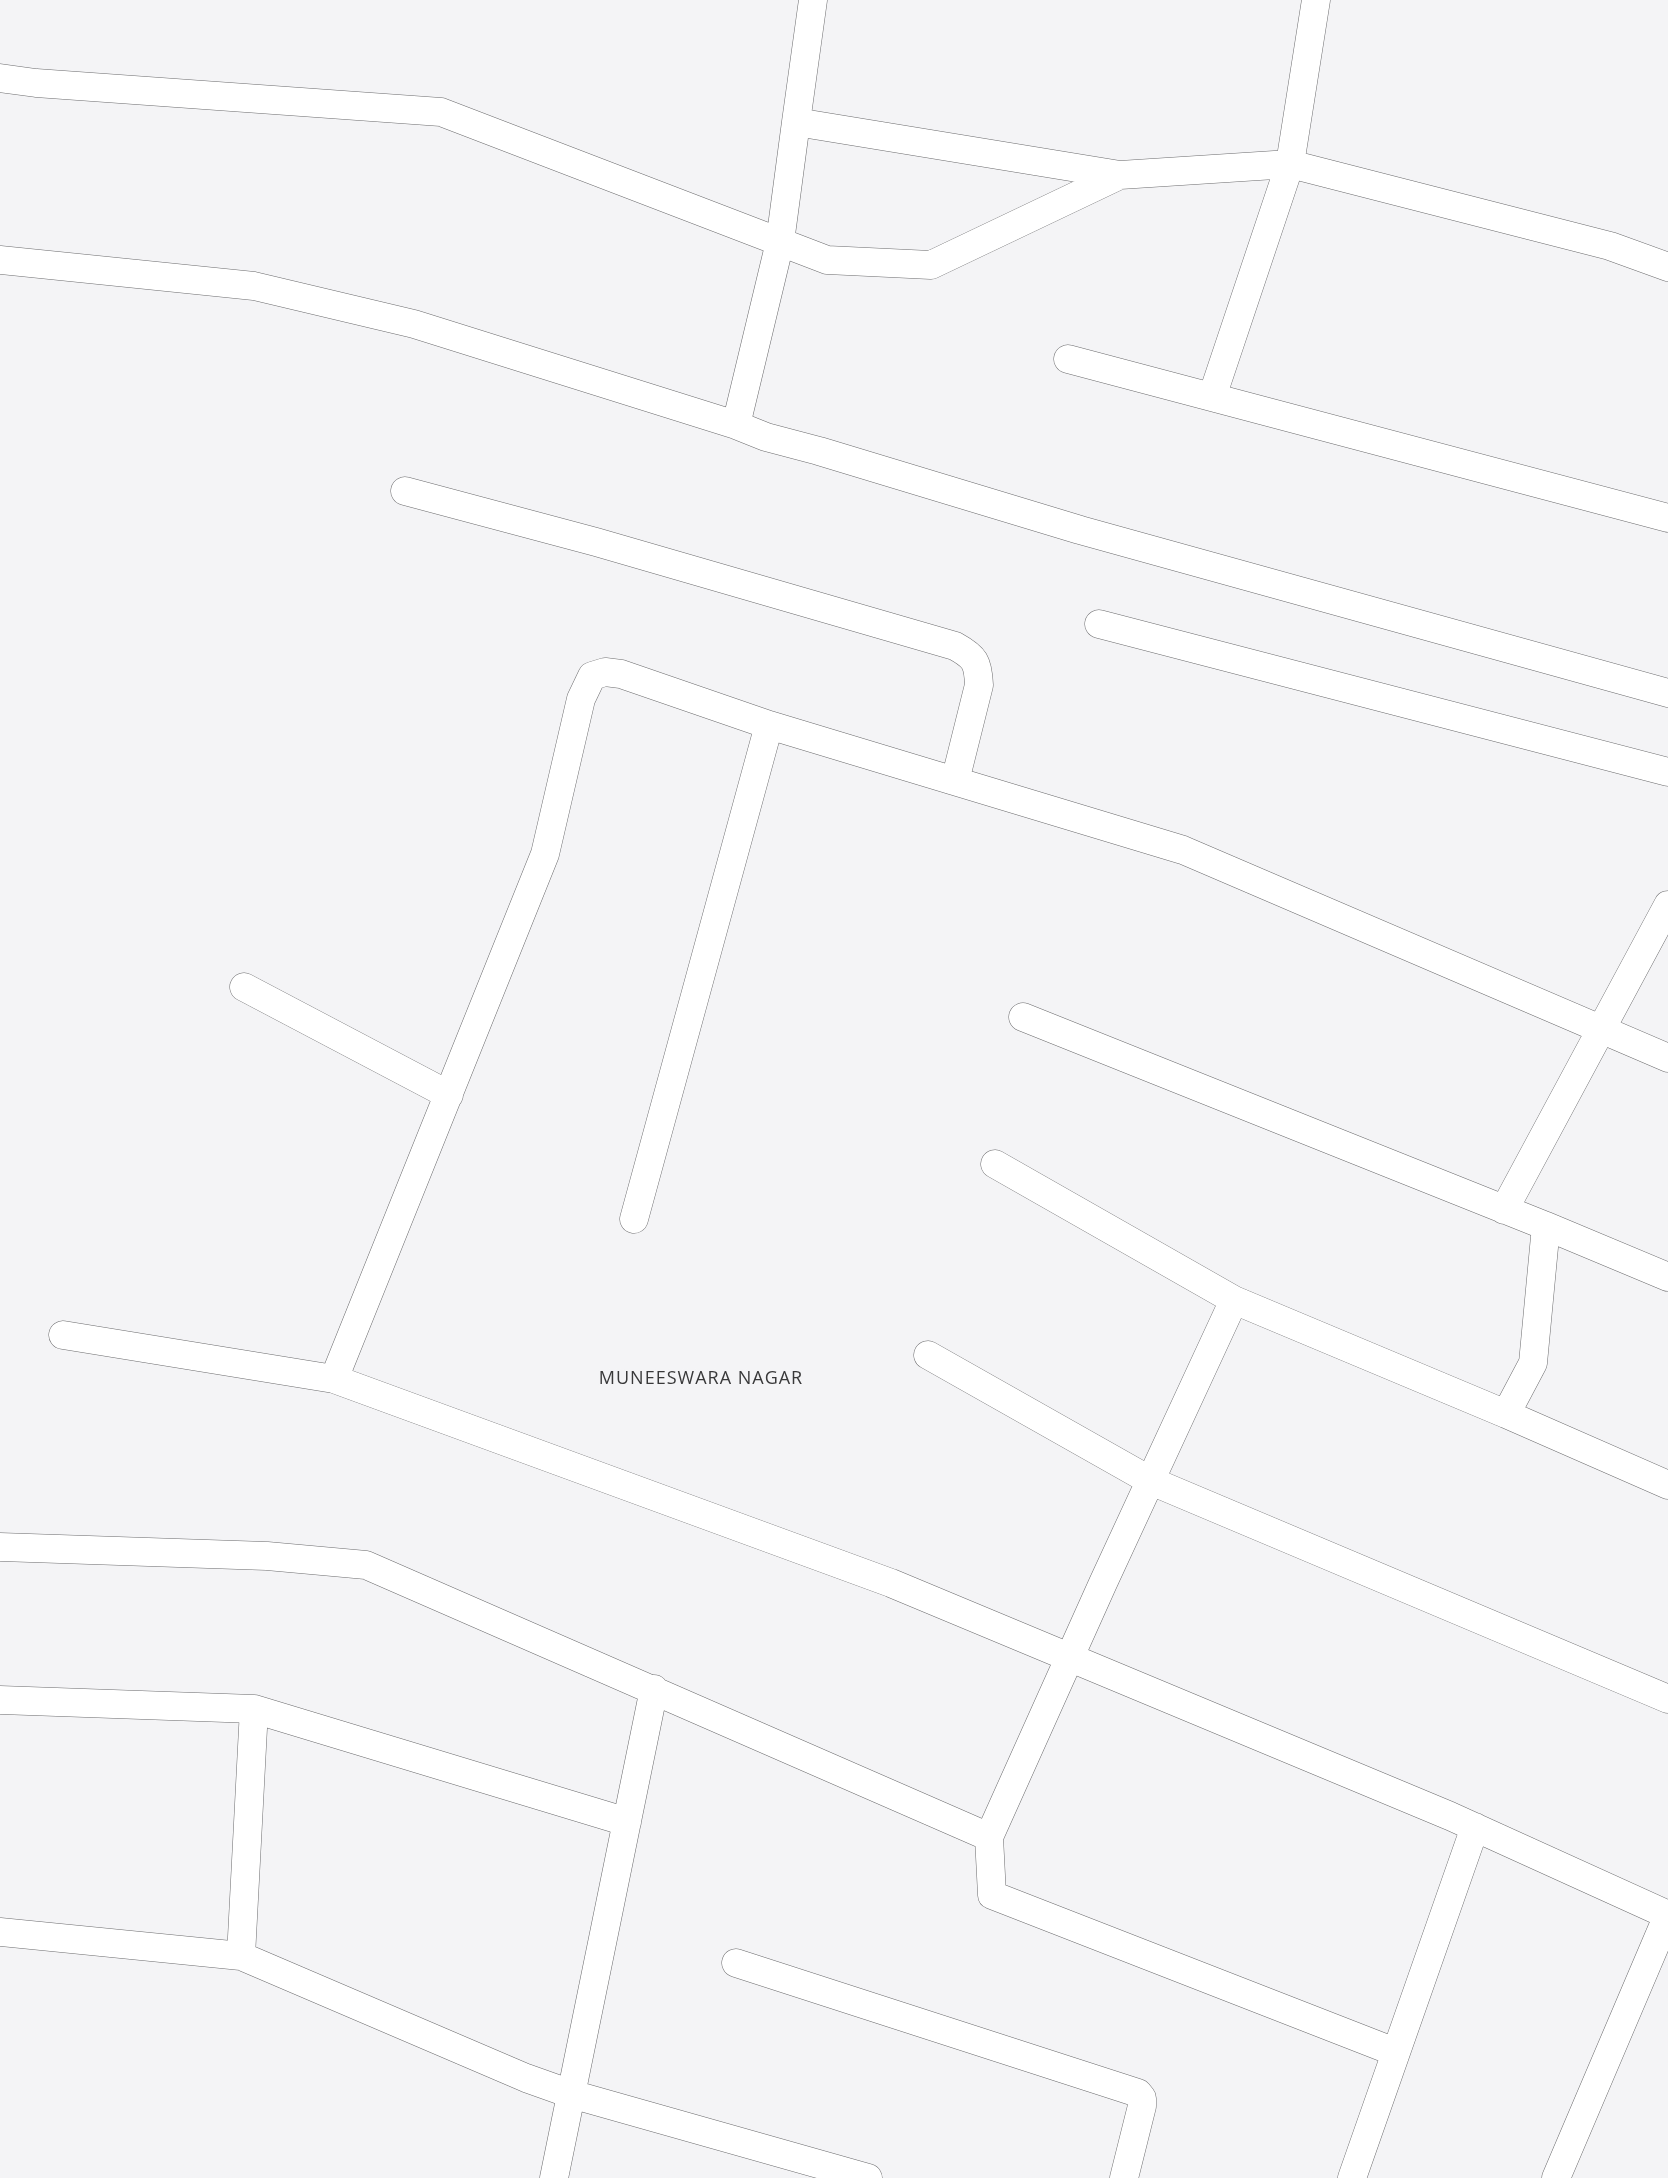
<!DOCTYPE html>
<style>
body{margin:0}
canvas{display:block;background:#f4f4f6}
</style>
<canvas width="1668" height="2178"></canvas>
<script>
const ctx = document.querySelector('canvas').getContext('2d');
ctx.lineJoin = 'round';
function trace(path, color, width, dash) { ctx.strokeStyle = color; ctx.lineWidth = width; ctx.lineCap = dash ? 'butt' : 'round'; ctx.setLineDash(dash || []); ctx.stroke(path); }
function label(font, color, halo, rows, align = 'center') {
  ctx.font = font + ' "Open Sans",sans-serif'; ctx.lineWidth = 5; ctx.setLineDash([]); ctx.textBaseline = 'middle'; ctx.strokeStyle = halo; ctx.fillStyle = color; for (const [text, x, y, turn = 0] of rows) {
    ctx.save(); ctx.translate(x, y); ctx.rotate((+turn || 0) * Math.PI / 180); ctx.textAlign = isNaN(turn) ? turn : align; if (halo) ctx.strokeText(text, 0, 0); ctx.fillText(text, 0, 0); ctx.restore();
  }
}
const minor = new Path2D(`
 M813,0L796,122L1120,175
 M1316,0L1290,164L1610,246L1668,267
 M0,78L36,83L441,112L827,260L931,265L1120,175L1290,164L1212,397
 M0,260L254,286L414,324L736,425L766,437L819,451L1080,530L1668,693
 M1068,359L1668,518
 M736,425L780,242L796,122
 M405,491L596,542L955,646C975,657 978,662 979,685L955,781
 M1099,624L1668,772
 M244,987L449,1095
 M1023,1017L1546,1226
 M995,1164L1234,1300
 M1504,1210L1668,905
 M634,1219L769,725
 M63,1335L334,1379L891,1583L1450,1816L1668,1915
 M928,1355L1151,1481L1668,1699
 M334,1379L545,854L581,699L592,676L605,672L621,674L769,725L1183,850L1668,1058
 M1506,1414L1668,1485
 M0,1547L267,1556L366,1565L989,1837L1103,1583L1234,1300L1506,1414L1533,1363L1546,1226L1668,1277
 M0,1700L254,1709L241,1956
 M254,1709L627,1822
 M989,1837L992,1895L1395,2052
 M0,1932L241,1956L526,2078L571,2094L868,2178
 M736,1963L1138,2093L1142,2098V2106L1124,2178
 M554,2178L654,1689
 M1352,2178L1475,1827
 M1556,2178L1668,1915`);
const neighbourhoodNames = [
 ["MUNEESWARA NAGAR",701,1379]
];
trace(minor, '#6c6c6e', 29);
trace(minor, '#fff', 28);
ctx.letterSpacing = '1px';
label('18px', '#39393a', '#f4f4f6', neighbourhoodNames);
ctx.letterSpacing = '0px';
</script>
